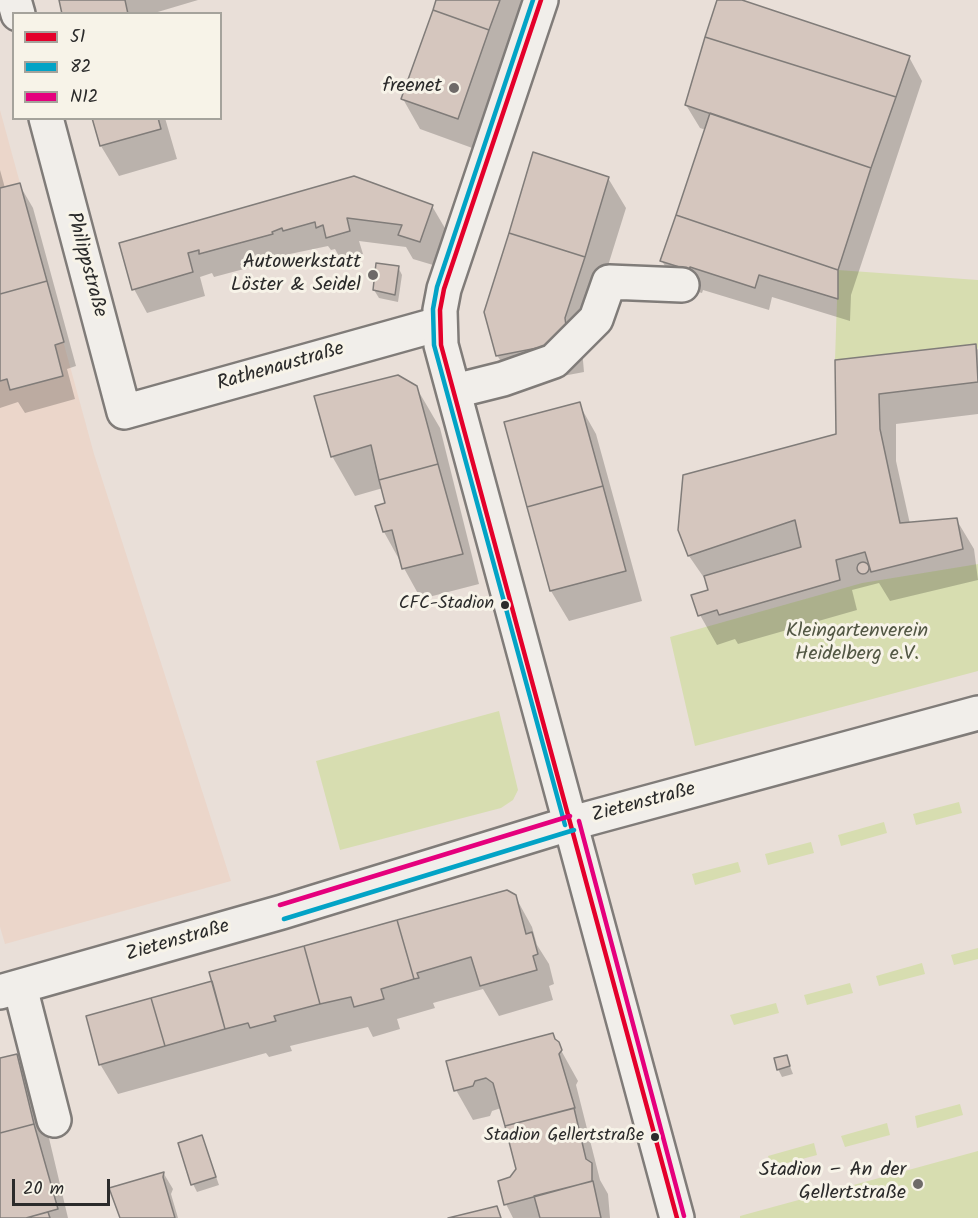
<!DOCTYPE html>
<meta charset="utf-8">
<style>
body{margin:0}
#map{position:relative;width:978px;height:1218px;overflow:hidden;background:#e9dfd8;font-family:Kalam,sans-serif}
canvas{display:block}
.legend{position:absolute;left:12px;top:12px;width:210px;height:108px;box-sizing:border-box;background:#f7f3e8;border:2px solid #a5a39c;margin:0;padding:8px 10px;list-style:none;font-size:18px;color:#2b2b2b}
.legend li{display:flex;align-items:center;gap:12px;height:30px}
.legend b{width:30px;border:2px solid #a5a39c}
.scale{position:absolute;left:12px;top:1179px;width:98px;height:27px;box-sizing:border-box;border:3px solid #2b2b2b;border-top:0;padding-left:8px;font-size:18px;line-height:21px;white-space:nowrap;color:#2b2b2b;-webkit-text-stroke:4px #f7f3e8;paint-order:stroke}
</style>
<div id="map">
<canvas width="978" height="1218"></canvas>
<ul class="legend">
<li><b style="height:8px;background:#e4002b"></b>51</li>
<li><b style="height:8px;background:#02a3c6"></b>82</li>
<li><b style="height:8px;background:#e5007d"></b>N12</li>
</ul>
<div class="scale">20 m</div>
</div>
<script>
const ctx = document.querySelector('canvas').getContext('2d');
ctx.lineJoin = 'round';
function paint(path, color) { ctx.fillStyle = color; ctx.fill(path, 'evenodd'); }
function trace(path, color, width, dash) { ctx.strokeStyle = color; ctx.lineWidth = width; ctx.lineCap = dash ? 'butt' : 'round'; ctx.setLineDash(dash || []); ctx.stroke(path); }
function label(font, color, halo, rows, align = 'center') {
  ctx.font = font + ' Kalam,sans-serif'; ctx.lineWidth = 6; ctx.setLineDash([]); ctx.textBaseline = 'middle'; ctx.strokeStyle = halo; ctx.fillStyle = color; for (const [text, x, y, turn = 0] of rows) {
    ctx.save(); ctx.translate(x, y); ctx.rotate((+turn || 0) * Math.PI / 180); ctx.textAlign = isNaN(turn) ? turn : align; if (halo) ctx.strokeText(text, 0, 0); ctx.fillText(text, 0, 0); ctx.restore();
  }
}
const built = new Path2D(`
 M0,110L94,454L231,881L5,944L0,927Z`);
const green = new Path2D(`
 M838,270L978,280V350L976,344L835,360Z
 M978,564V671L695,746L670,637L862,583Z
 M499,711L518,790L513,800L501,808L340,850L316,761Z
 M959,802L962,813L916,825L913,814Z
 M884,822L887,833L841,846L838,835Z
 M811,842L814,853L768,865L765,854Z
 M738,862L741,872L695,885L692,874Z
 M978,948V959L954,965L951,955Z
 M922,963L925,974L879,986L876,976Z
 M850,983L853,993L807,1005L804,995Z
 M776,1003L779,1013L734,1025L730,1015Z
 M960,1104L963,1115L917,1128L915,1116Z
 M887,1123L890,1135L845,1147L841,1136Z
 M814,1143L817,1155L772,1167L768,1156Z
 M978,1151V1218H740V1216Z`);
const shadow = new Path2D(`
 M60,0H198L151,14H64Z
 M438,0H527L475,149L420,129L403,99Z
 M719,0H737L909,57L922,81L851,295L850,321L772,297L769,310L703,290L702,293L676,285L662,261L706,130L700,128L686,105Z
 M94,118H165L177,159L119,176L101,146Z
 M0,170L5,188L19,184L33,208L76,366L67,369L75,399L25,413L18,402L0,408Z
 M608,178L626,208L582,349L584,372L515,385L497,355Z
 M432,206L446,230L433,265L413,259L406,247L359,241L363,254L341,260L335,249L331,250L328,246L285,255V258L214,277L212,273L200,277L205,296L147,313L134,289L121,244Z
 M398,267L402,275L398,302L379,298L374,290Z
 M975,345L978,350V414L896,424V461L910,524L956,519L974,549L978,580L890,601L879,583L852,590L857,610L738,644L735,639L717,645L700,615L710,591L709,585L689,556L680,530L838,435L836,362Z
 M416,387L440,428L479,584L421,599L384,532L387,504L383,488L355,496L332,456Z
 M579,404L596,434L642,601L569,621L551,591Z
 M515,896L532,927L537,945L549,964L554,984L549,986L553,1000L499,1016L483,989L433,1003L435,1008L397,1019L400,1029L373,1037L368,1027L290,1046L292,1051L269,1057L266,1053L118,1094L100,1064Z
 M552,1034L578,1081L576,1085L600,1180L608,1194L610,1218H513L506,1204L511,1179L518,1169L501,1108L492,1111L490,1116L473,1120L456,1090Z
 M16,1056L39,1096L68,1218H0V1060Z
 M786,1056L793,1074L782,1077L778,1069Z
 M202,1137L219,1185L197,1192L193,1184Z
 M164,1174L173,1189L171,1194L178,1218H121Z`);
const building = new Path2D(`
 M59,0H125L128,14H62Z
 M436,0H500L489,30L433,10Z
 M717,0H742L910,56L896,97L705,37Z
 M433,10L489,30L458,119L401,99Z
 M705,37L896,97L871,168L685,105Z
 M710,113L871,168L838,270L676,215Z
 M92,118H158L161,129L100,146Z
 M533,152L609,177L585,257L509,233Z
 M354,176L433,205L420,242L398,235L402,225L347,218L350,231L326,238L323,225L316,228L315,222L283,231L282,228L272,232L273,234L199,254V250L188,253L193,272L132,290L119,243Z
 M20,183L47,281L0,294V188Z
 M676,215L838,270V299L759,275L755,288L690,267L689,270L660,261Z
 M509,233L585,257L565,318L568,342L496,356L484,312Z
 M376,263L399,266L395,295L373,290Z
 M47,281L64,342L55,345L63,376L10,390L7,379L0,381V294Z
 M976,344L978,382L879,394L880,429L900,523L957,518L963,549L871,572L865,552L836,560L840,580L719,615L717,610L698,616L691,595L708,590L704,576L801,547L795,520L688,556L678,530L683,475L836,434L835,360Z
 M398,375L417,386L438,464L379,480L371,445L331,457L314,396Z
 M580,402L603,486L527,507L504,422Z
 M438,464L463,554L402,569L392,530L383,532L375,506L385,503L379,480Z
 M603,486L626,571L550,591L527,507Z
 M857 568a6 6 0 1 1 12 0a6 6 0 1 1-12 0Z
 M507,890L516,895L526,934L532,932L538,954L533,956L537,970L480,986L471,957L417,973L419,978L414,979L397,920Z
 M397,920L414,979L381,989L384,999L354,1007L351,997L320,1004L304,946Z
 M304,946L320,1004L274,1016L276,1021L250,1028L248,1023L225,1029L209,972Z
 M212,981L225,1029L165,1046L151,998Z
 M151,998L165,1046L99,1065L86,1016Z
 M553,1033L555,1039L559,1042L562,1050L559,1054L575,1108L505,1126L493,1083L486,1078L475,1081L473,1086L454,1091L446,1061Z
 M17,1054L34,1124L0,1133V1058Z
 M787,1055L790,1066L777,1070L774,1058Z
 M574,1108L586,1159L592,1163V1181L504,1205L498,1181L510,1177L516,1169L505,1126Z
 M34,1124L58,1209L26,1218H0V1133Z
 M202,1135L216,1177L191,1185L178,1143Z
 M164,1172L163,1177L175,1218H120L109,1188Z
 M593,1181L601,1218H540L534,1196Z
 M497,1206L501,1218H448Z
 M48,1212L50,1218H26Z`);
const minor = new Path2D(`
 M14,0L18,14
 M46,118L124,412L439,324
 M455,391L503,379L554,361L596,319L609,282L682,285
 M20,987L54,1120
 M0,992L282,912L572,823L978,713`);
const major = new Path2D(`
 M541,0L444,289L440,310L441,345L677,1218`);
const bus1 = new Path2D(`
 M541,0L444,289L440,310L441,345L677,1218`);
const bus2 = new Path2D(`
 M533,0L437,287L433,309L434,345L565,825
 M284,919L574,830`);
const bus3 = new Path2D(`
 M579,821L684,1216
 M280,905L570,816`);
const markers = [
 [454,88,6,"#6e6a68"],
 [373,275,6,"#6e6a68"],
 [505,605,5,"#2b2b2b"],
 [655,1137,5,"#2b2b2b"],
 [918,1184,6,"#6e6a68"]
];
const busNames = [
 ["CFC-Stadion",494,605],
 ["Stadion Gellertstraße",644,1137]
];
const poiNames = [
 ["freenet",442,88],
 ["Autowerkstatt",361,264],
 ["Löster & Seidel",361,287],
 ["Stadion – An der",906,1172],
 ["Gellertstraße",906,1195]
];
const streetNames = [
 ["Philippstraße",85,265,75],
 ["Rathenaustraße",281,368,-16],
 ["Zietenstraße",644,804,-15],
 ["Zietenstraße",178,942,-16]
];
const parkNames = [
 ["Kleingartenverein",857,633],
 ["Heidelberg e.V.",857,656]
];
paint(built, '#ebd6ca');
paint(green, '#d7ddb0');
paint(shadow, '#0003');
paint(building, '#d5c6be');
trace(building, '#807c79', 1.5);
trace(minor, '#807c79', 38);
trace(major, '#807c79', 38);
trace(minor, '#f1eeea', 33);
trace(major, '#f1eeea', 33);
trace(bus1, '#e4002b', 4.5);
trace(bus2, '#02a3c6', 4.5);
trace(bus3, '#e5007d', 4.5);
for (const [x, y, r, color] of markers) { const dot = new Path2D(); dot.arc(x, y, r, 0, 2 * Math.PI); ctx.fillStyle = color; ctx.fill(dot); trace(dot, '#f7f3e8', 2); }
label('18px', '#2b2b2b', '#f7f3e8', busNames, 'right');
label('20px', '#2b2b2b', '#f7f3e8', poiNames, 'right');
label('20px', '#2b2b2b', '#f7f3e8', streetNames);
label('20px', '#525744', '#f7f3e8', parkNames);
</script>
